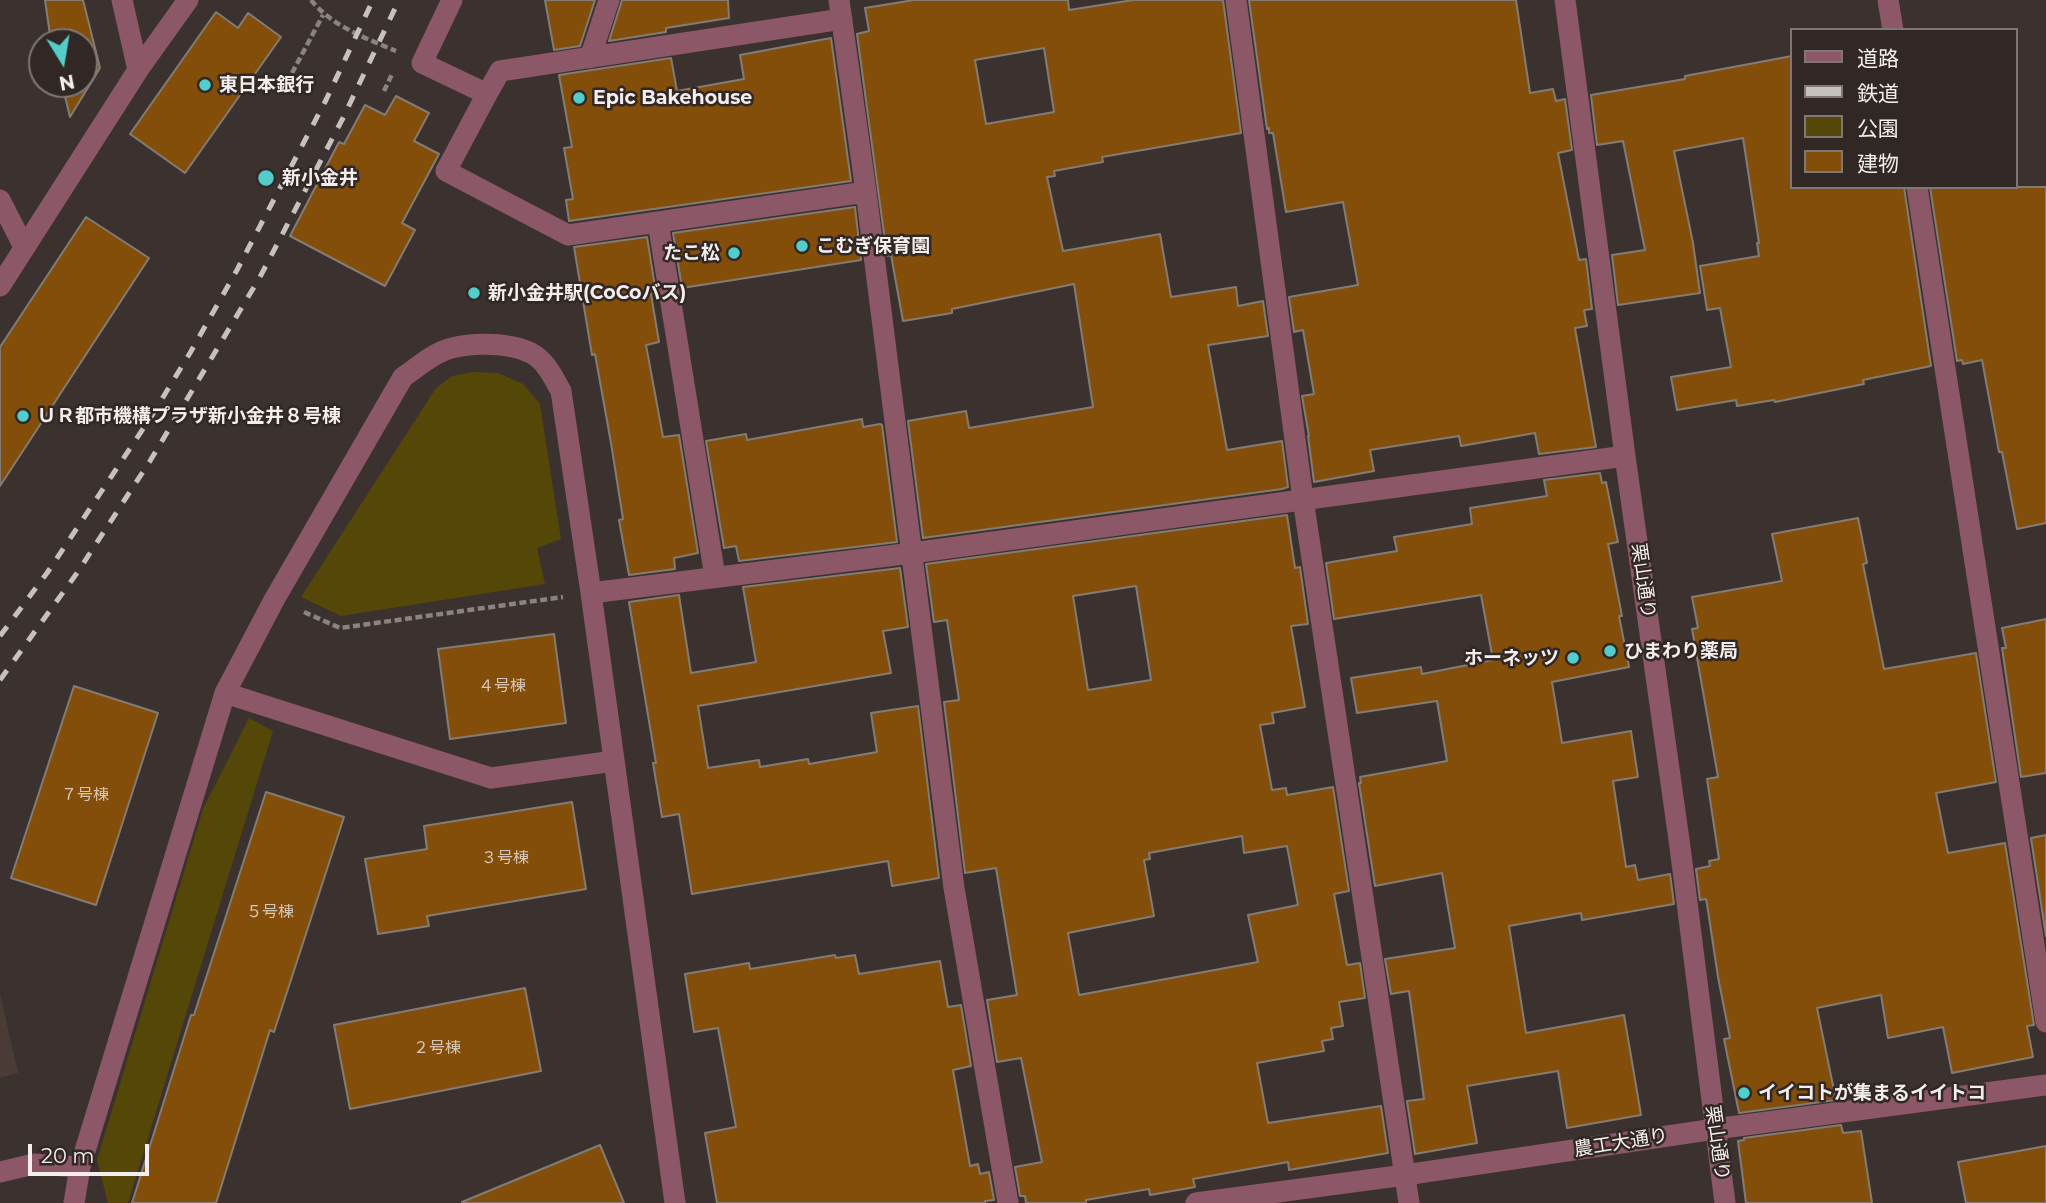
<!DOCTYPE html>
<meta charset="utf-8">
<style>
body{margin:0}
#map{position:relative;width:2046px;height:1203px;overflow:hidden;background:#3b3230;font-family:Montserrat,"Noto Sans JP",sans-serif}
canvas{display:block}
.legend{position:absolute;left:1790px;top:28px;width:228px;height:161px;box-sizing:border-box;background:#312826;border:2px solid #7f7775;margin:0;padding:9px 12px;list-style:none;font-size:21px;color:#f3edec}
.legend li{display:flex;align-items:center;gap:14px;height:35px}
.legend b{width:35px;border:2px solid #7f7775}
.north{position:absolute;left:28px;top:28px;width:70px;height:70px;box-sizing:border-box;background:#312826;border:2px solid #7f7775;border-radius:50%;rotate:169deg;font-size:19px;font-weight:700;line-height:28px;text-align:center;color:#f3edec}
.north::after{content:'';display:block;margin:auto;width:24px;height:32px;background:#53cdca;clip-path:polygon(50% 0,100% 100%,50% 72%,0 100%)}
.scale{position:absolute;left:28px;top:1144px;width:121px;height:32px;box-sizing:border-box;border:4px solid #f3edec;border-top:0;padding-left:9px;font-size:21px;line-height:24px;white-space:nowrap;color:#f3edec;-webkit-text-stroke:5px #312826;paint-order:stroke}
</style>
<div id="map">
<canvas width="2046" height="1203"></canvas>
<ul class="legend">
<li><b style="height:9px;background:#8c5767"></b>道路</li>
<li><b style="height:9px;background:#c6c0be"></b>鉄道</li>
<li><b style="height:19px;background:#544707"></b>公園</li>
<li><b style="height:19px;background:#834e09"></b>建物</li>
</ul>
<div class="north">N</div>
<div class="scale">20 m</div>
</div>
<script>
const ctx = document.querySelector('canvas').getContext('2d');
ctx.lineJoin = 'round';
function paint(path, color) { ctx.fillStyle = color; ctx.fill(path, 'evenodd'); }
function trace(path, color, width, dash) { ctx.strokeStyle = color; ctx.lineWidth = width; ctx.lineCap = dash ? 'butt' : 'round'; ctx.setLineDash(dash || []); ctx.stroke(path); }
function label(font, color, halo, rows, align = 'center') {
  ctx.font = font + ' Montserrat,"Noto Sans JP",sans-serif'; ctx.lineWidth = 5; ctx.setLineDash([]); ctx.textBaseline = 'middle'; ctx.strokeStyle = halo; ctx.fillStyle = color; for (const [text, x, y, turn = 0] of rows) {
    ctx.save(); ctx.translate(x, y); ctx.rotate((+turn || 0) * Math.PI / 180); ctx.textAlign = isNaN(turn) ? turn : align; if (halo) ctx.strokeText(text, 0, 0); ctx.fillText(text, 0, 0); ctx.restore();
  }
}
const built = new Path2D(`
 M0,993L18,1073L0,1078Z`);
const green = new Path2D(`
 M473,372L498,373L523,384L540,404L561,539L537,548L545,584L341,616L301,597L436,388L452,376Z
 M249,718L273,731L128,1203H108L97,1160L203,809Z`);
const building = new Path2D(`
 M45,0H83L100,68L70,117L62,84H84V42H51Z
 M545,0H595L580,46L554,50Z
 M622,0H728L729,18L666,28V32L609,41Z
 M914,0H1068L1069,10L1133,0H1223L1241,133L1102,157L1103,162L1054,171L1055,176L1047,177L1063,251L1160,234L1171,297L1236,287L1238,306L1263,301L1268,336L1208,345L1227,450L1282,441L1288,487L1282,489L923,538L908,421L966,411L969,428L1093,407L1074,284L952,309V313L903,321L891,255L887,256L857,34L869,31L865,8ZM1044,48L1054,112L986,124L975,60Z
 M1249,0H1516L1530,93L1553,89L1556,101L1565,99L1572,150L1558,153L1579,260L1586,259L1592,309L1584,310L1587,326L1575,328L1596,447L1539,454L1535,433L1461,446L1459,436L1370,450L1374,471L1314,482L1308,436H1309L1302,396L1314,394L1303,330L1294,332L1289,297L1358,285L1343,202L1286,212L1273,133H1269V128L1267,129Z
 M216,12L238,28L248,13L281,37L185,173L130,134Z
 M831,38L851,181L569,221L566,200L573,199L564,148L572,147L559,75L671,58L677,91L744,79L740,55Z
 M1792,56V187H1904L1931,366L1863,380L1864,384L1775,402L1774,400L1737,406L1736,400L1677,410L1671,377L1731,367L1720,308L1707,310L1700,266L1759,256L1757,243H1759L1743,138L1674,151L1693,243L1700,293L1618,305L1612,255L1645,250L1623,141L1597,145L1591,95L1685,79V76Z
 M396,96L429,113L414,141L439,154L402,223L415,230L385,286L290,236L339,142L344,144L365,105L385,115Z
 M1930,187H2046V523L2017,529L2002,452H1999L1982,360L1963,364L1962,360L1957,361Z
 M855,207L861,260L682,288L673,233Z
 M86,217L149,258L0,486V347Z
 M647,237L656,293L651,294L659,342L646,345L663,437L679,435L698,553L674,558L675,569L629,575L619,520L623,519L611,443L595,354L592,355L574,247Z
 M862,419L863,427L880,424L882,425L897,542L739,561L736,546L724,548L706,441L746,434L747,440Z
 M1600,473L1602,483L1606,482L1618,542L1608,544L1622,616H1619L1629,667L1552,682L1562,743L1631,731L1638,777L1613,781L1626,867L1635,865L1638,880L1670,874L1674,904L1582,920L1581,913L1509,926L1526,1033L1624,1015L1641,1115L1567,1128L1558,1071L1467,1086L1477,1143L1415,1154L1407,1101L1424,1099L1409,991L1391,994L1385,959L1455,948L1442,873L1375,886L1359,783H1361L1360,777L1447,761L1437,701L1357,713L1351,678L1421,667L1422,674L1493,660L1481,595L1334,619L1326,563L1397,551L1394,537L1472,524L1470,508L1547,496L1544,480Z
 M1287,515L1295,568L1300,567L1308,624L1291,626L1305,707L1272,713L1274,723L1260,725L1272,790L1286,788L1287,795L1333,787L1349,891L1334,894L1347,965L1360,963L1365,998L1339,1002L1343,1026L1331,1028L1333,1039L1322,1041L1324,1051L1257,1063L1268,1123L1381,1106L1388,1153L1289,1170L1288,1162L1193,1179L1195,1187L1150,1195L1149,1189L1086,1200V1203H1026L1025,1196H1020L1015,1167L1042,1162L1021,1058L997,1062L987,1000L1017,995L996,868L965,873L944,702L959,700L947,620L934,622L926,564ZM1136,586L1151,680L1088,690L1073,596ZM1242,836L1244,853L1287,846L1298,905L1248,915L1258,962L1079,995L1068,933L1154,916L1144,860L1150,859L1149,853Z
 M1858,518L1867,563L1863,564L1884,669L1976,653L1996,782L1936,793L1948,853L2005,843L2034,1025L2027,1026L2033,1057L1952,1073L1943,1027L1888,1038L1881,995L1817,1008L1836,1100L1739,1113L1724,1039L1730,1038L1718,977L1707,904L1706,899L1700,900L1696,869L1710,866L1709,861L1719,859L1707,779L1718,777L1692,629L1698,628L1692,597L1782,581L1772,534Z
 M900,568L908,627L883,631L891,673L698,706L708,768L759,760L760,767L808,759L809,764L877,752L871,713L918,706L939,878L892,886L888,861L692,894L679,814L662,817L653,763H656L629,602L679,595L691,673L756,662L743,587Z
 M2046,619V773L2021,777L2002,648H2006L2002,628Z
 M554,634L566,723L450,739L438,649Z
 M74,686L158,713L96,905L11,878Z
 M266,792L344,817L274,1032L270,1030L216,1203H132L191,1015H194Z
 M572,802L586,889L427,916L429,926L378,934L365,859L427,849L424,826Z
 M2046,835V936L2031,838Z
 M835,955L836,958L855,955L859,974L940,961L948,1007L961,1005L971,1066L953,1070L970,1166L978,1164L980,1174L989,1172L994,1200L985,1201V1203H717L705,1133L736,1127L718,1028L694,1032L685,974L749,963L750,969Z
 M525,988L541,1071L350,1109L334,1025Z
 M1841,1125L1843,1133L1861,1131L1872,1203H1746L1738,1141L1744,1140V1138Z
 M600,1145L624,1203H463L462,1202Z
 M2046,1146V1203H1966L1958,1162Z`);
const path = new Path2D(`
 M311,0C332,26 365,38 396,51
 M292,73L323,15
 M384,91L393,72
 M304,612L340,628L563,597`);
const minor = new Path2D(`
 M122,0L138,70
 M452,0L422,63L487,94L446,171L568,235L866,192
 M839,0L866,192L954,888L1008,1203
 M1236,0L1303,499L1409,1203
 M1565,0L1625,456L1680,847L1725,1203
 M1888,0L1893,30
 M590,58L609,0
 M487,94L500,71L842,19
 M1917,187L2046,1022
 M0,200L24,247
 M658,222L715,577
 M0,286L138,70L188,0
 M591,593L912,553L1625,456
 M225,693L491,778L614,761
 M0,1172L34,1164L80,1167
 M74,1203L80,1167L225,693L274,600L403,377C414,370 424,361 435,355C458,341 507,341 531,353C546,361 553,377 561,391L591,593L675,1203
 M1196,1203L1405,1175L1715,1129L2046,1085`);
const rail = new Path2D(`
 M0,636L47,573L151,417L190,353L237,270L326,100L373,0
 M0,680L77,573L150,461L260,277L343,118L399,0`);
const markers = [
 [205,85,7,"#53cdca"],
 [579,98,7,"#53cdca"],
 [266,178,9,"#53cdca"],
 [802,246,7,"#53cdca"],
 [734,253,7,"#53cdca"],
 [474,293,7,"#53cdca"],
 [23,416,7,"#53cdca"],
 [1610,651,7,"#53cdca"],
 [1573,658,7,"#53cdca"],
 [1744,1093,7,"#53cdca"]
];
const numberNames = [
 ["４号棟",502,686],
 ["７号棟",85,795],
 ["３号棟",505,858],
 ["５号棟",270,912],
 ["２号棟",437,1048]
];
const poiNames = [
 ["東日本銀行",219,85],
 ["Epic Bakehouse",593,98],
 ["新小金井",282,178],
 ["こむぎ保育園",816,246],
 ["たこ松",720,253,"right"],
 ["新小金井駅(CoCoバス)",488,293],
 ["ＵＲ都市機構プラザ新小金井８号棟",37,416],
 ["ひまわり薬局",1624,651],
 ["ホーネッツ",1559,658,"right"],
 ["イイコトが集まるイイトコ",1758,1093]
];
const streetNames = [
 ["栗山通り",1643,581,82],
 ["農工大通り",1621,1143,-9],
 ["栗山通り",1717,1143,82]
];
paint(built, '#4a3b37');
paint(green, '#544707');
paint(building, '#834e09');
trace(building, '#837c75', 2);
trace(path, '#8a8381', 4.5, [7, 3.5]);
trace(minor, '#8c5767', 21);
trace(rail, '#c6c0be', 5, [12, 12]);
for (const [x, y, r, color] of markers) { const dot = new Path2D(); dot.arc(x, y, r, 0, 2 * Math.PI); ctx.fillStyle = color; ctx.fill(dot); trace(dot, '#312826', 2.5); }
label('16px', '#d7c5b3', null, numberNames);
label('bold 19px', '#f3edec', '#312826', poiNames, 'left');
label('19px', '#f3edec', '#312826', streetNames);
</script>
